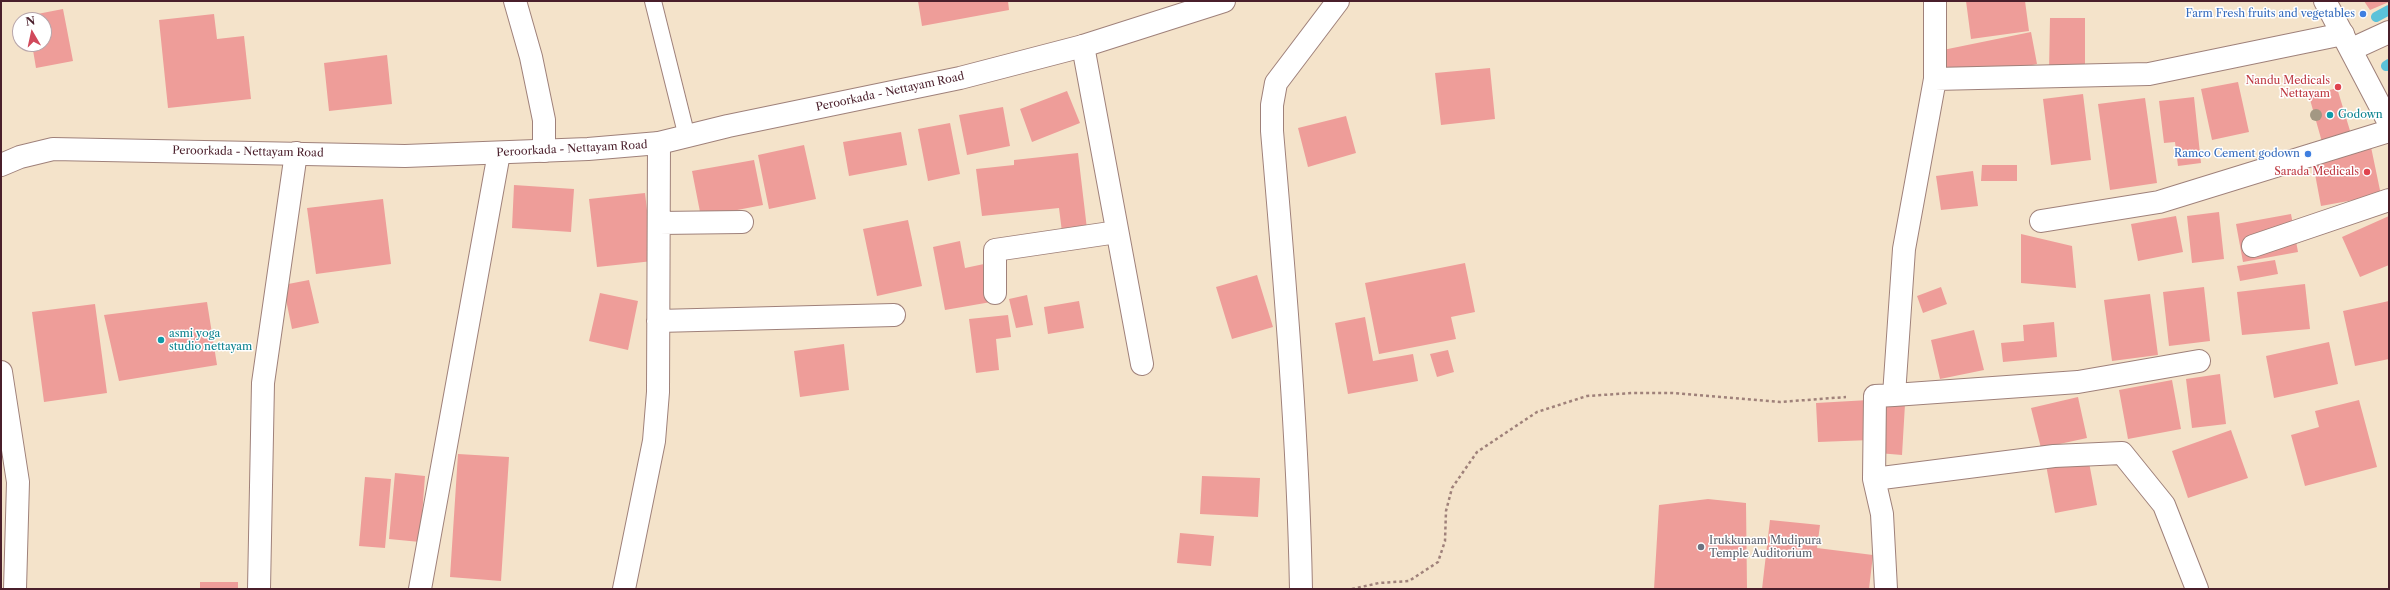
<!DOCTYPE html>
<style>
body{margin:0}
#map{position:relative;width:2390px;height:590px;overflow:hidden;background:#f4e3ca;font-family:"Libre Caslon Text",serif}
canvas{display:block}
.frame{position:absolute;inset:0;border:2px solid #4a1f2b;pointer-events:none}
.north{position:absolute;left:12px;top:12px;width:40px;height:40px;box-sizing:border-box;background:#fff;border:1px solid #b7a5aa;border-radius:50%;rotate:351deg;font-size:11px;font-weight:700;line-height:16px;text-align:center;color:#4a1f2b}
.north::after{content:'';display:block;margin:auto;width:14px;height:18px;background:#d1495b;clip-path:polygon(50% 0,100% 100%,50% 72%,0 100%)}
</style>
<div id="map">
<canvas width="2390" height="590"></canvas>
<div class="frame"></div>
<div class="north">N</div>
</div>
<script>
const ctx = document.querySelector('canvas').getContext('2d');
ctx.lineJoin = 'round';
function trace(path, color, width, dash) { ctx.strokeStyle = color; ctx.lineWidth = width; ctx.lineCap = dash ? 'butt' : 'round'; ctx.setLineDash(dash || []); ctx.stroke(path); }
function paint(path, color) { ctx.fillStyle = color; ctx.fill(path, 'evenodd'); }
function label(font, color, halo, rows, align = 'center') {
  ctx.font = font + ' "Libre Caslon Text",serif'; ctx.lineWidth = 3; ctx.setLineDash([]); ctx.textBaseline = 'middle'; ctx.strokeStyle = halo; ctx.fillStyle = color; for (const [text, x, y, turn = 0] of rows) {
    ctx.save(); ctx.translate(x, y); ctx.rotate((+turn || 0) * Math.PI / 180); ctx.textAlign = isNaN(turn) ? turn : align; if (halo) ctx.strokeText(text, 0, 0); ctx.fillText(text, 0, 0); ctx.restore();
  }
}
const stream = new Path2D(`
 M2376,17L2389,10
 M2386,66L2389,64`);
const building = new Path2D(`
 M918,1H1008L1009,10L922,26Z
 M1966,1H2025L2029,31L1971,39Z
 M2364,1H2389V2L2370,10Z
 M63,9L73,61L36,68L32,44H44V20H28L27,16Z
 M214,14L217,39L244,36L251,99L168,108L159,20Z
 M2050,18H2085V72H2049Z
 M2031,32L2037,64L1944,83L1938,51Z
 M387,55L392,104L329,111L324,63Z
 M1490,68L1495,119L1441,125L1435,73Z
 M2238,82L2249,132L2212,140L2201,89Z
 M2337,88L2351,134L2322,142L2309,96Z
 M1067,91L1080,123L1032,142L1020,109Z
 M2083,94L2091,160L2051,165L2043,99Z
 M2194,97L2201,163L2178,166L2175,142L2164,143L2159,101Z
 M2145,98L2157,183L2110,190L2098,104Z
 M1003,107L1010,146L967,155L959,115Z
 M1346,116L1356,153L1308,167L1298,128Z
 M950,123L960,174L928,181L918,129Z
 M901,132L907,165L849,176L843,142Z
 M804,145L816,199L769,209L758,155Z
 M2371,147L2381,195L2321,206L2312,158Z
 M1078,153L1087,229L1062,232L1059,208L982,216L976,169L1014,165V160Z
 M754,160L763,205L701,217L692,171Z
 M1982,165H2017V181H1981Z
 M1973,171L1978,206L1941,210L1936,176Z
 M514,185L574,189L571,232L512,228Z
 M645,193L653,261L597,267L589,199Z
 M383,199L391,264L316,274L307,208Z
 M2219,212L2224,259L2192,263L2187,216Z
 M2291,214L2298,252L2243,262L2236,224Z
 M2176,216L2183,252L2138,261L2131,224Z
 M2389,216V265L2360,277L2342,237Z
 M908,220L922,286L877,296L863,229Z
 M2021,234L2072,246L2076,288L2021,283Z
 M960,241L965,268L984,264L991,302L945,310L933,247Z
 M2275,260L2278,274L2240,281L2237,266Z
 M1465,263L1475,312L1451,317L1456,339L1379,354L1365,283Z
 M1257,275L1273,327L1232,339L1216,287Z
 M309,280L319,323L292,329L283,285Z
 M2305,284L2310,329L2242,335L2237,292Z
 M1941,287L1947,304L1923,313L1917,296Z
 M2204,287L2210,341L2169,346L2163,292Z
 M600,293L638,301L628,350L589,341Z
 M2150,294L2158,355L2112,361L2104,300Z
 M1027,295L1033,325L1016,328L1009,299Z
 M1079,301L1084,328L1048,334L1044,307Z
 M2389,301V359L2355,366L2343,311Z
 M207,302L217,365L119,381L104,315Z
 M95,304L107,393L44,402L32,312Z
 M1008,315L1011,337L996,339L999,370L976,373L969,319Z
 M1365,317L1373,361L1413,354L1418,381L1348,394L1335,323Z
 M2054,322L2057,357L2003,362L2001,343L2024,341L2023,325Z
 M1974,330L1984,370L1940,379L1931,340Z
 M2329,342L2338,384L2274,398L2266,356Z
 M844,344L849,390L800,397L794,351Z
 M1448,350L1454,372L1437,377L1430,354Z
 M2220,374L2226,424L2192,428L2186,379Z
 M2172,380L2181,429L2128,439L2119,390Z
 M2078,397L2087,438L2041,448L2031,408Z
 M1869,400L1871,440L1818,442L1816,403Z
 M2359,400L2377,467L2305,486L2291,435L2319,427L2315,411Z
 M1881,403L1905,404L1902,455L1878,453Z
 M2231,430L2248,478L2188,498L2172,451Z
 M458,454L509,457L501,581L450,577Z
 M2088,457L2097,505L2055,513L2046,465Z
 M395,473L425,476L420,542L389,539Z
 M1202,476L1260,478L1258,517L1200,514Z
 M365,477L391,479L385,548L359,546Z
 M1708,499L1746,503L1747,589H1654L1659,505Z
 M1770,520L1820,525L1817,548L1873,555L1869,589H1762Z
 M1180,533L1214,536L1211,566L1177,563Z
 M200,582H238V589H200Z`);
const path = new Path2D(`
 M1352,589L1379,583L1409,581L1438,562L1445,541L1446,511L1452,488L1477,452L1537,412L1587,396L1632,393H1672L1780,402L1846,397`);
const service = new Path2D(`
 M653,1L687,137`);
const minor = new Path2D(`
 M515,1L531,57L544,120V151
 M1083,46L1142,364
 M2352,49L2389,32
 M1935,79L2149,74L2343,34
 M2041,221L2159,202L2389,131
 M659,223L742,222
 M2253,246L2389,200
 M995,293V250L1117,232
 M658,321L894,315
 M1894,395L2078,382L2199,361
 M1874,479L2054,456L2122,453L2164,505L2197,589
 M259,589L263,383L296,153
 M420,589L499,153
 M624,589L654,441L658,392L659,143
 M1301,589C1298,436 1285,283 1272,131V105L1276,83L1338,1
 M1886,589L1882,514L1874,479L1875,396L1894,395L1904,249L1935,79V1`);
const tertiary = new Path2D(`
 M1,165L20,157L53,149L405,156L588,149L659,143L728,126L960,78L1083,46L1224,1
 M1,372L18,482L15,589`);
const secondary = new Path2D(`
 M2325,1L2389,123`);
const trees = [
 [2316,115]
];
const markers = [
 [2363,14,4,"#3f7fe0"],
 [2338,87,4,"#e0444e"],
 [2330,115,4,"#0f9aa8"],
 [2308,154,4,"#3f7fe0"],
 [2367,172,4,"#e0444e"],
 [161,340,4,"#0f9aa8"],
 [1701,547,4,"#6b7280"]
];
const shopNames = [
 ["Farm Fresh fruits and vegetables",2355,14],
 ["Ramco Cement godown",2300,154]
];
const healthNames = [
 ["Nandu Medicals",2330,81],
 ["Nettayam",2330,94],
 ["Sarada Medicals",2359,172]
];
const streetNames = [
 ["Peroorkada - Nettayam Road",890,92,-12],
 ["Peroorkada - Nettayam Road",572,149,-3],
 ["Peroorkada - Nettayam Road",248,152,1]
];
const cultureNames = [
 ["Godown",2338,115],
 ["asmi yoga",169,334],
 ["studio nettayam",169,347]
];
const worshipNames = [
 ["Irukkunam Mudipura",1709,541],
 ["Temple Auditorium",1709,554]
];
trace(stream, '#5bc2d9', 10);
paint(building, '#ee9d99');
trace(service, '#9f817a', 18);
trace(minor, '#9f817a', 24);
trace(tertiary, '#9f817a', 24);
trace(secondary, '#9f817a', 24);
trace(path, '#9f817a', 2.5, [3, 3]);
trace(service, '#fff', 16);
trace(minor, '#fff', 22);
trace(tertiary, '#fff', 22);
trace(secondary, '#fff', 22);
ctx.fillStyle = '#a39883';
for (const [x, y] of trees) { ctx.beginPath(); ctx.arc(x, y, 6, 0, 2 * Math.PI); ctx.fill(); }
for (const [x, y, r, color] of markers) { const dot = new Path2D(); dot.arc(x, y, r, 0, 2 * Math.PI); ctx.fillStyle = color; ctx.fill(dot); trace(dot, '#fff', 1.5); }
label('11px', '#366cbe', '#fff', shopNames, 'right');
label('11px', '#be3a42', '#fff', healthNames, 'right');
label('11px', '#4a1f2b', '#fff', streetNames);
label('11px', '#0d838f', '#fff', cultureNames, 'left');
label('11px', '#5b616d', '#fff', worshipNames, 'left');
</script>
